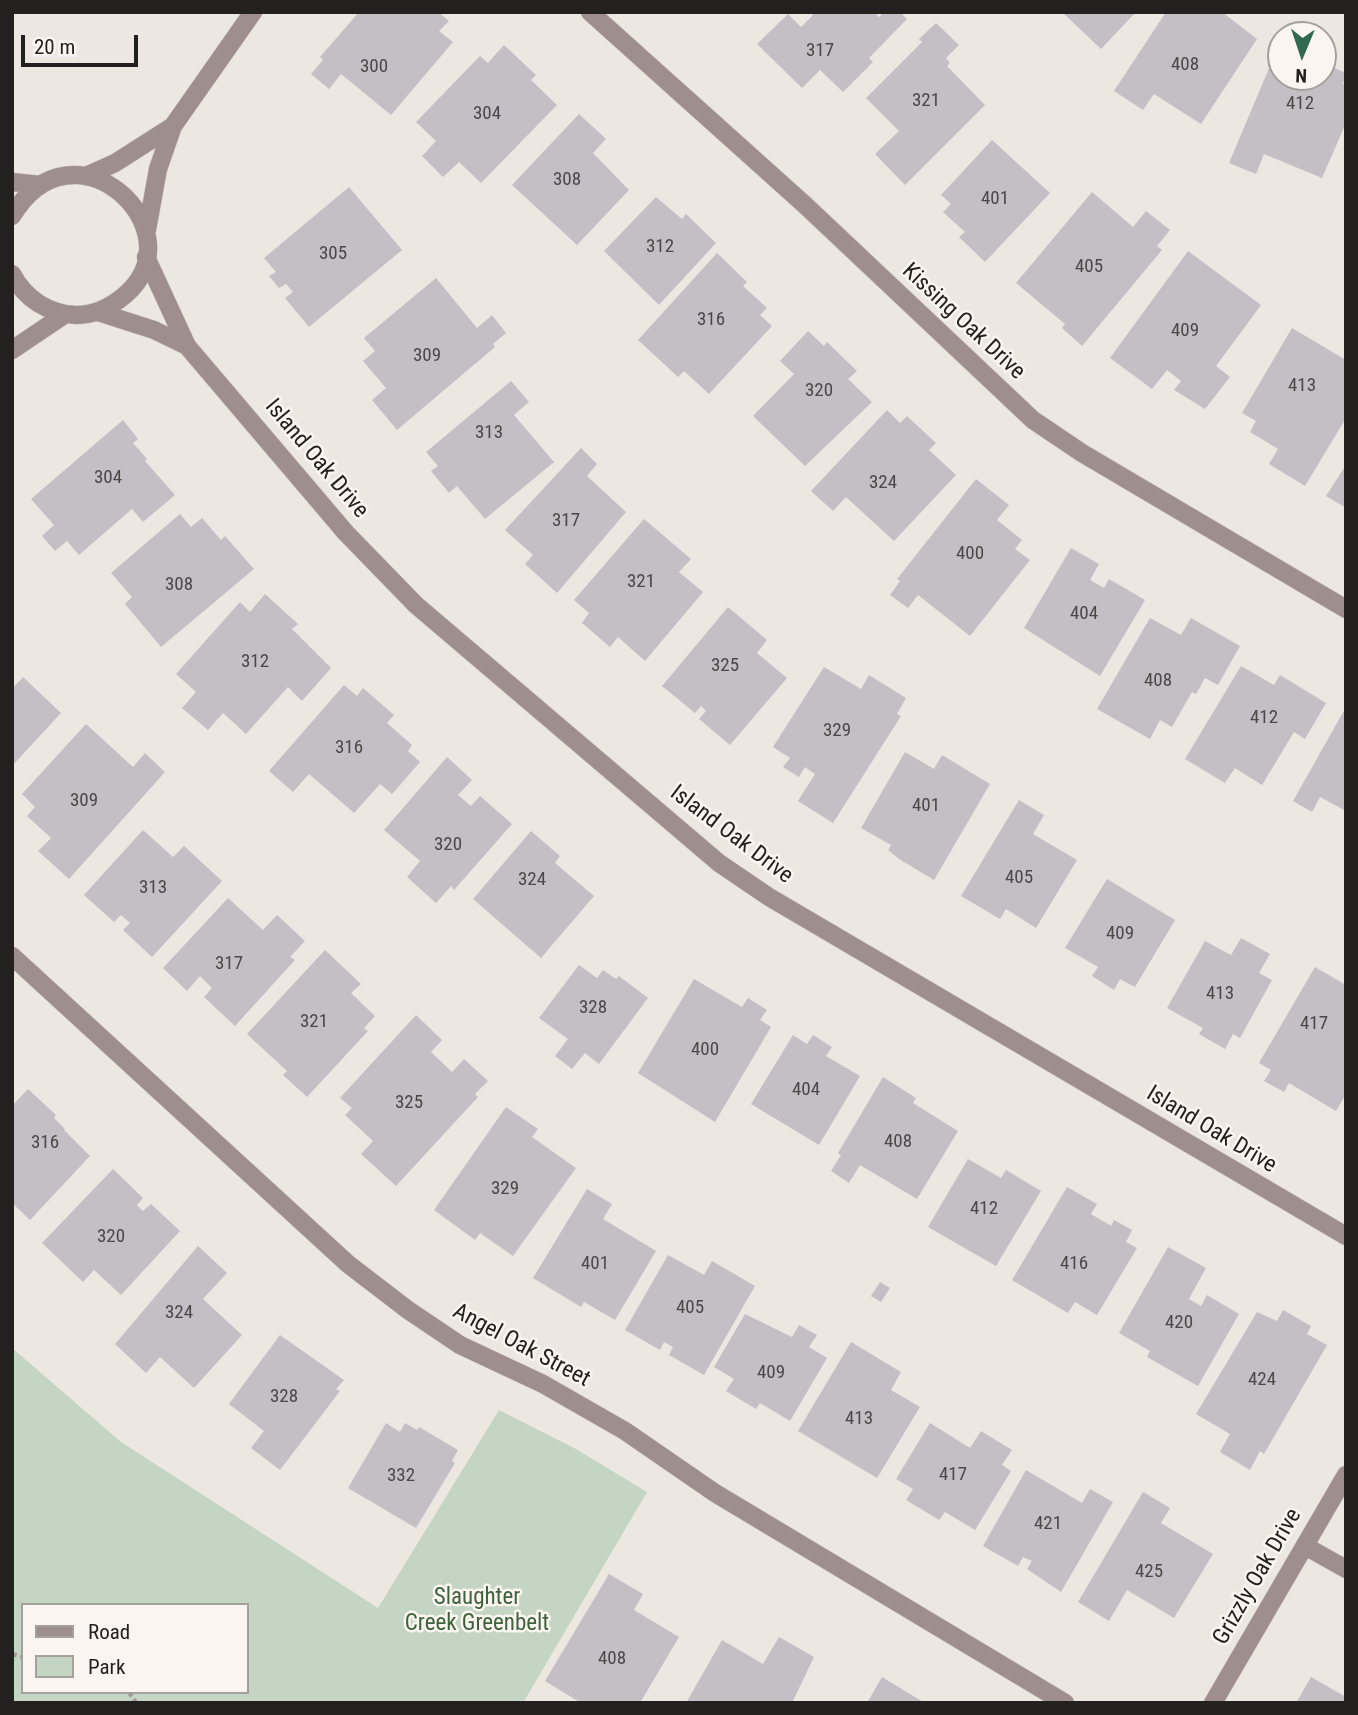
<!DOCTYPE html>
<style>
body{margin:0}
#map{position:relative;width:1358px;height:1715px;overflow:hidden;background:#ede7e2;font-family:"Roboto Condensed",sans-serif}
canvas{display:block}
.frame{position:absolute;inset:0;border:14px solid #23211f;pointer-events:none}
.legend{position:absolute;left:21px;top:1603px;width:228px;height:91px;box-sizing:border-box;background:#faf5f0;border:2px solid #a4a09c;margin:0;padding:9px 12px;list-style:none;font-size:21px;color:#23211f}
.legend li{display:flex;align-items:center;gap:14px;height:35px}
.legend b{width:35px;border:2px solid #a4a09c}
.north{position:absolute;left:1267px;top:21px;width:70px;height:70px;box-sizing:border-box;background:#faf5f0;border:2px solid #a4a09c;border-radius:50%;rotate:182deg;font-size:19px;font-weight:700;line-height:28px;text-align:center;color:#23211f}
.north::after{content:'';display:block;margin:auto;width:24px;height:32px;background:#306850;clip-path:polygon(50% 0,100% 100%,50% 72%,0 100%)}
.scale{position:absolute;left:21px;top:35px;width:117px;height:32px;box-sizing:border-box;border:4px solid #23211f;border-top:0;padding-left:9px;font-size:21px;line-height:24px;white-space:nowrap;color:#23211f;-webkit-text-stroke:5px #faf5f0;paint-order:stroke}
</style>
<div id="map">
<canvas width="1358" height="1715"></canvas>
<div class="frame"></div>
<ul class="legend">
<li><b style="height:9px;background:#9f8e8e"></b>Road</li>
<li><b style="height:19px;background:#c4d5c3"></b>Park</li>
</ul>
<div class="north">N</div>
<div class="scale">20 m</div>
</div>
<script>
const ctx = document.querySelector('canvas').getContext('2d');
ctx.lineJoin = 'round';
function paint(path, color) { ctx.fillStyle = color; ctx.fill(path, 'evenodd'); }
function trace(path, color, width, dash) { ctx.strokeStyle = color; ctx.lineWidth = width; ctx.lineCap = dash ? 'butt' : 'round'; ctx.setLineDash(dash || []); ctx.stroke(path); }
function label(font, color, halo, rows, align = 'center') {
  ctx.font = font + ' "Roboto Condensed",sans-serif'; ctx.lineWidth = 5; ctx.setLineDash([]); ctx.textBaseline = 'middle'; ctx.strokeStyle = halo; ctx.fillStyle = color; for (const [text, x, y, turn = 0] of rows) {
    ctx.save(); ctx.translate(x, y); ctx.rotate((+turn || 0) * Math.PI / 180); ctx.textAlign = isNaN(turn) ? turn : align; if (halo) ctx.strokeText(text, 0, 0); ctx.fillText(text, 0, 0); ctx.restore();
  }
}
const green = new Path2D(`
 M12,1348L121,1442L378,1608L499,1410L576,1449L647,1492L523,1703H12ZM23,1605H247V1692H23Z`);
const building = new Path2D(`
 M359,12H438L449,21L439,31L453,42L391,115L341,74L329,89L311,74L323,60L320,57Z
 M810,12H874L879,17L884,12H900L907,19L869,58L873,62L843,92L820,70L802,88L757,44L788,14L801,27L813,15Z
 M1062,12H1136L1101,49Z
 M1166,12H1222L1257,39L1201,124L1154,94L1143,110L1114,91Z
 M936,23L959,45L946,58L950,63L947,66L985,105L905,185L875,154L899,131L866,98L922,42L919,39Z
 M1281,40V77H1323V63L1346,73L1343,84L1346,85V123L1322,178L1264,154L1256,174L1229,163Z
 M504,45L536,75L531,80L557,105L481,183L459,162L443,177L422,156L436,141L416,122L480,56L488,63Z
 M579,114L606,139L593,153L629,190L577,245L512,185Z
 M992,140L1050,193L985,262L959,237L965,232L943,212L951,204L941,195Z
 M349,187L402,250L309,327L285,298L293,292L286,284L279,288L269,276L276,272L264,258Z
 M1092,192L1133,227L1146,211L1170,230L1157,246L1162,250L1082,346L1062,328L1065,324L1016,283Z
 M656,197L682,219L686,214L716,243L659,305L604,251Z
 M1188,251L1261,305L1216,366L1230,377L1205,409L1174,390L1181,381L1167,370L1152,389L1110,358Z
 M717,253L747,282L743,286L767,308L760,315L772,326L709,394L684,371L678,377L638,340Z
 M436,278L477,328L492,315L506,333L493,344L495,347L397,430L372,400L386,388L363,361L375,351L364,338Z
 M1292,328L1346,360V418L1305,486L1269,464L1278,449L1250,432L1256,421L1242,413Z
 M808,331L824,346L827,342L857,371L848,379L872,402L805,466L753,416L794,374L780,361Z
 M511,381L529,402L514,415L554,462L485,519L457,486L449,493L431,471L438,466L426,452Z
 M887,410L900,423L907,416L936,443L929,450L956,475L894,541L846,497L833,511L811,491Z
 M123,420L138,439L133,443L147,459L145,461L175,495L143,522L132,509L79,555L67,541L55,551L42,536L54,525L31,499Z
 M581,448L597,464L587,476L626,512L557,593L525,564L533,555L505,530Z
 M1346,465V508L1326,496Z
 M976,479L1009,505L997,520L1022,540L1015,549L1030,560L970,636L918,595L908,608L890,595L900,581L897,579Z
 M180,514L191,527L202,518L221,540L225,536L254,569L161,647L125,604L132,597L111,573Z
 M644,519L691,559L679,572L703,592L645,661L618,637L610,647L582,623L589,613L574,600Z
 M1071,548L1099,564L1090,580L1104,588L1109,579L1145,600L1100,676L1024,628Z
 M265,594L298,624L292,629L331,668L302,701L288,687L246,734L223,713L208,730L182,708L196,692L176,674L240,602L250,612Z
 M728,607L767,640L757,653L787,678L730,745L699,719L706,711L701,706L695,713L662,686Z
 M1150,618L1181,635L1191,618L1240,646L1218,685L1205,678L1196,694L1192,692L1172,727L1160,720L1150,739L1097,709Z
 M1241,666L1274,685L1280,675L1326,703L1305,739L1294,732L1262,785L1235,768L1225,783L1185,759Z
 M824,667L861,689L869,675L906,698L897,714L901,716L833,823L798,801L815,774L805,767L799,777L783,767L790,758L773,747Z
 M23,677L61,713L12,766V689Z
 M344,685L357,696L363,688L394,715L387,723L412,745L408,751L420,762L392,794L380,784L354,813L309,774L293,792L269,771Z
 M1346,707V811L1320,797L1312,812L1293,801Z
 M86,724L133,767L145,753L165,772L69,879L38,851L51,838L27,816L35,807L22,794Z
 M905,752L934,769L942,755L990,784L934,880L899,859L888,850L891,845L861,828Z
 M447,757L472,780L458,795L471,806L480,796L512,824L454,890L451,886L436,903L407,877L420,861L384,830Z
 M1019,800L1044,815L1033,834L1077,860L1036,928L1006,909L1000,919L961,896Z
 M143,830L173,857L184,846L222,881L152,957L123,930L130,923L121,915L114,922L84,895Z
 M531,831L560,856L555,863L594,896L541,958L473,899Z
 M1107,879L1175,920L1135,987L1120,979L1114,990L1092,976L1098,967L1065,948Z
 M228,898L263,930L277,915L305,941L290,957L295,960L235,1026L204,997L212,988L200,976L187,991L163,968Z
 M1241,938L1270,954L1259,973L1272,980L1240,1038L1233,1034L1225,1049L1199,1034L1203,1028L1167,1008L1205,941L1231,955Z
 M325,950L361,984L351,993L375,1016L364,1028L368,1031L307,1097L283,1075L287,1071L247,1034Z
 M579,965L597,978L603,970L616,979L619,976L648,998L599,1064L585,1053L572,1069L555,1056L568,1039L539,1018Z
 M1315,967L1346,985V1094L1336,1111L1289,1083L1284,1092L1264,1081L1271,1070L1259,1063Z
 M694,979L742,1007L748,998L767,1010L760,1020L771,1027L715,1122L638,1073Z
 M416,1015L442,1040L431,1052L452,1072L464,1059L488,1081L475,1094L478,1097L396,1186L361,1154L373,1141L345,1115L352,1108L340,1098Z
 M793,1035L807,1044L813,1035L832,1047L826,1056L860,1076L819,1145L751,1104Z
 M883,1077L916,1098L913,1103L958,1131L917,1199L860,1165L849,1183L831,1171L841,1155L838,1153Z
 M28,1089L56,1115L54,1118L65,1129L64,1130L90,1156L30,1220L12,1203V1106Z
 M506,1107L538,1129L532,1137L576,1168L513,1256L480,1233L475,1240L434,1210Z
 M968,1159L1001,1178L1006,1170L1041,1191L996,1266L928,1227Z
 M113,1169L143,1198L137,1205L143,1211L151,1204L180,1231L121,1295L94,1270L83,1282L42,1243Z
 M1067,1187L1097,1204L1091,1214L1111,1226L1114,1220L1132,1230L1126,1242L1137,1248L1097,1315L1075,1302L1068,1313L1012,1280Z
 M587,1189L612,1204L603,1219L656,1251L615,1320L584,1302L581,1307L533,1278Z
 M198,1246L227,1273L203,1299L242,1335L194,1388L160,1357L146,1373L115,1344Z
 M1168,1247L1206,1268L1189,1299L1201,1306L1207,1295L1239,1314L1198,1386L1147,1357L1150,1351L1119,1333Z
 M668,1255L704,1275L712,1261L755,1286L704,1375L669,1355L673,1347L664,1342L660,1350L625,1330Z
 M880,1282L890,1288L881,1302L871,1296Z
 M1283,1310L1311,1326L1307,1334L1327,1345L1264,1454L1260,1451L1250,1470L1220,1452L1230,1434L1196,1414L1257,1312L1277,1321Z
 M745,1314L792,1337L799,1325L817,1335L809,1347L827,1358L790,1421L760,1403L756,1409L726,1391L734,1379L714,1367Z
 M280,1335L344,1380L336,1389L340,1391L280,1470L251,1448L264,1431L229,1404Z
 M851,1342L901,1372L891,1390L920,1407L877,1478L798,1431Z
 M386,1423L400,1432L405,1423L417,1430L419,1427L458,1450L452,1461L455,1463L416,1528L348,1488Z
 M930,1423L970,1448L981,1431L1012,1450L1002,1465L1011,1471L975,1530L945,1512L939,1520L906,1500L913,1489L896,1479Z
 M1026,1470L1082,1503L1090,1489L1113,1502L1061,1592L1027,1569L1032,1561L1023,1557L1018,1566L983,1546Z
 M1143,1492L1170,1508L1161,1523L1213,1554L1174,1618L1127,1590L1109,1621L1078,1602Z
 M609,1574L643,1594L634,1610L679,1637L640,1703H581L545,1681Z
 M779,1637L814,1657L792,1703H686L722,1640L763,1664Z
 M882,1677L925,1703H867Z
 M1311,1677L1346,1697V1703H1296Z`);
const path = new Path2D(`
 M12,1654L23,1657
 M129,1692L136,1703`);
const minor = new Path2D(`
 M590,12L805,205L1033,420L1082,453L1346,609
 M173,126L253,12
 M86,176L115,163L173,126L158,169L147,230
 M12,182L41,185
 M12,216C74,112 200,231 125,295C111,307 95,315 76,315C49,314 25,299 12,274
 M98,312L154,330L187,346L146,257
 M187,346L346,533L416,605L719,863L769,897L1346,1236
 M12,350L64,315
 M12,956L348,1264L408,1310L460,1345L543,1384L625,1431L715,1493L1065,1703
 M1305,1546L1346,1569
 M1213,1703L1346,1475`);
const numberNames = [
 ["317",820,51],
 ["408",1185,65],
 ["300",374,67],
 ["321",926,101],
 ["412",1300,104],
 ["304",487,114],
 ["308",567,180],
 ["401",995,199],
 ["312",660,247],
 ["305",333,254],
 ["405",1089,267],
 ["316",711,320],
 ["409",1185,331],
 ["309",427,356],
 ["413",1302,386],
 ["320",819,391],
 ["313",489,433],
 ["304",108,478],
 ["324",883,483],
 ["317",566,521],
 ["400",970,554],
 ["321",641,582],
 ["308",179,585],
 ["404",1084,614],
 ["312",255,662],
 ["325",725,666],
 ["408",1158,681],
 ["412",1264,718],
 ["329",837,731],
 ["316",349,748],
 ["309",84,801],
 ["401",926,806],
 ["320",448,845],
 ["405",1019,878],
 ["324",532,880],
 ["313",153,888],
 ["409",1120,934],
 ["317",229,964],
 ["413",1220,994],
 ["328",593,1008],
 ["321",314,1022],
 ["417",1314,1024],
 ["400",705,1050],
 ["404",806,1090],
 ["325",409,1103],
 ["408",898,1142],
 ["316",45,1143],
 ["329",505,1189],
 ["412",984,1209],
 ["320",111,1237],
 ["401",595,1264],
 ["416",1074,1264],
 ["405",690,1308],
 ["324",179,1313],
 ["420",1179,1323],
 ["409",771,1373],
 ["424",1262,1380],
 ["328",284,1397],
 ["413",859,1419],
 ["417",953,1475],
 ["332",401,1476],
 ["421",1048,1524],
 ["425",1149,1572],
 ["408",612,1659]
];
const streetNames = [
 ["Kissing Oak Drive",963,322,43],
 ["Island Oak Drive",316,459,50],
 ["Island Oak Drive",731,835,37],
 ["Island Oak Drive",1211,1130,31],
 ["Angel Oak Street",521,1346,28],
 ["Grizzly Oak Drive",1258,1577,-60]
];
const parkNames = [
 ["Slaughter",477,1598],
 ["Creek Greenbelt",477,1624]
];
paint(green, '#c4d5c3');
paint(building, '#c3bfc4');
trace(minor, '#c9c3bf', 19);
trace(path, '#a09b97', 4.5, [5, 3.5]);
trace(minor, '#9f8e8e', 18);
label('19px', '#4b4848', null, numberNames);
label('23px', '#23211f', '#faf5f0', streetNames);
label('23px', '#3e633c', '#faf5f0', parkNames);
</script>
